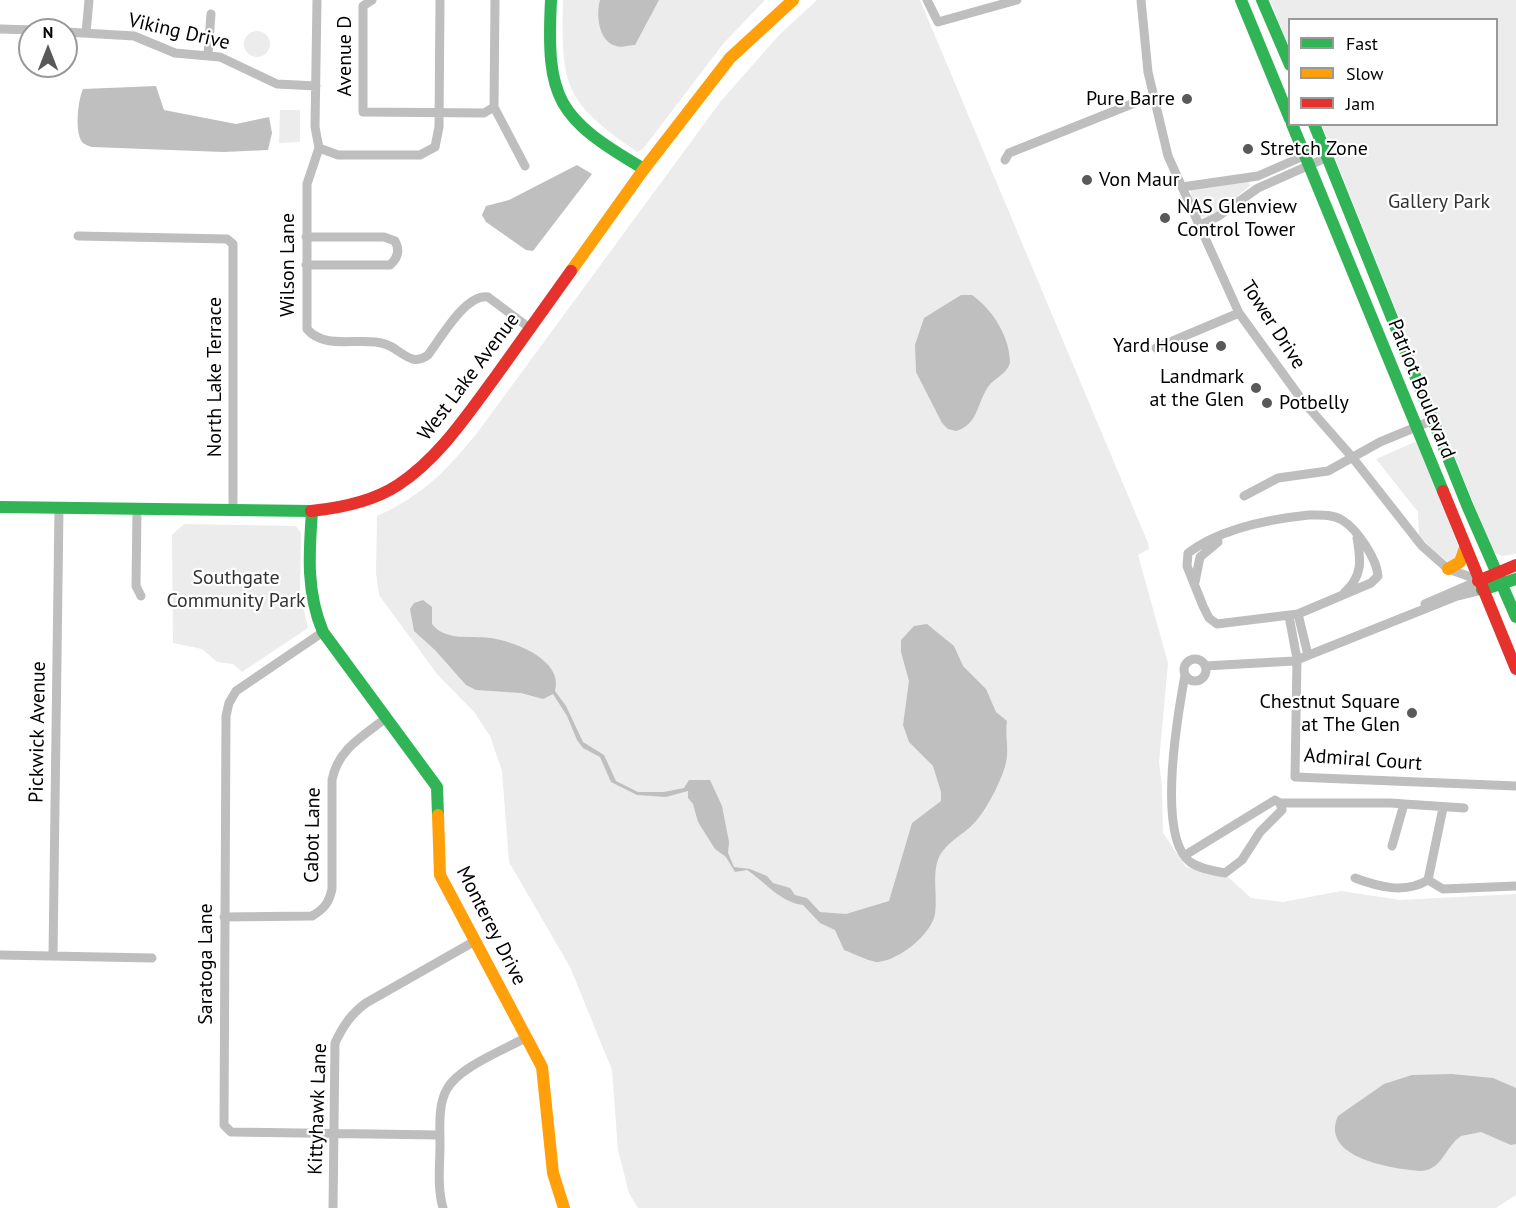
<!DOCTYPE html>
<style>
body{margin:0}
#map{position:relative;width:1516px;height:1208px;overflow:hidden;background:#fff;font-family:"PT Sans",sans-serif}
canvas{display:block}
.legend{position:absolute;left:1288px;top:18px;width:210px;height:108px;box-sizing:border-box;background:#fff;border:2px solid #999;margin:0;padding:8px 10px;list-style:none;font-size:18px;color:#000}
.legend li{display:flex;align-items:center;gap:12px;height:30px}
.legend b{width:30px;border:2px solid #999}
.north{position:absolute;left:18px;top:18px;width:60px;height:60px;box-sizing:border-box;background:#fff;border:2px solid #999;border-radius:50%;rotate:0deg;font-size:16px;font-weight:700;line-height:24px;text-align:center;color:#000}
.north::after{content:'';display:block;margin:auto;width:21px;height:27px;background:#595959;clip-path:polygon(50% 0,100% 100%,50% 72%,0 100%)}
</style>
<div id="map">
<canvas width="1516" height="1208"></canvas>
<ul class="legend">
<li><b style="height:8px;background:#30b455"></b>Fast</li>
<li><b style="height:8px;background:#ff9f0a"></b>Slow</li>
<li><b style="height:8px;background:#e5322d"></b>Jam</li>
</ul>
<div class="north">N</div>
</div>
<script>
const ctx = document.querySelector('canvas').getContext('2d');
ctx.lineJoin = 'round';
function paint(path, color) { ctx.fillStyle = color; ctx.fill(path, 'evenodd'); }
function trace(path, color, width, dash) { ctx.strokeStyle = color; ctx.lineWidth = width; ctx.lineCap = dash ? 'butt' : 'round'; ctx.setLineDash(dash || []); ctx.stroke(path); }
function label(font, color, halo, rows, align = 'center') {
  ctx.font = font + ' "PT Sans",sans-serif'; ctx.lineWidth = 4.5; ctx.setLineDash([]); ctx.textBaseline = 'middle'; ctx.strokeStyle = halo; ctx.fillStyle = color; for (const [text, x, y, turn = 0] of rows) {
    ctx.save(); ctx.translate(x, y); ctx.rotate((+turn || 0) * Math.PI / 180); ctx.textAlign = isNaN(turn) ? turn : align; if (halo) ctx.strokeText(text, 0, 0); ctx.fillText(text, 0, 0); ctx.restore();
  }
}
const green = new Path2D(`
 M563,0H765L723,44L643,149L637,152C564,101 561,87 563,0Z
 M817,0H920L1148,543L1149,549L1138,555L1168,663L1159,762L1162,786L1163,833L1186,867L1228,877L1251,898L1283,902L1341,891L1400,900L1516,894V1195L1496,1208H638L629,1193L618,1150L612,1070L570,967L509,862L502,771L490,736L474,712L437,674L379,595L376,573L377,516C422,496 447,470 477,433L721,101L779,35Z
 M1270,0H1516V554L1502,556L1493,552L1322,125L1496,124V20H1290L1289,47Z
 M244 44a13 13 0 1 1 26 0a13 13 0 1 1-26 0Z
 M280,110H300V142L279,143Z
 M1248,181L1250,185L1246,189L1212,216L1199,217L1191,199V190Z
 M1415,442L1420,443L1463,559L1449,563L1431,548L1419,535L1418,512L1376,459Z
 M184,524L296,526L301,533L300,594L308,628L242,672L233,664L217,662L202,649L173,643L172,535Z`);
const water = new Path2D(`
 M600,0H659L635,45C630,45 621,48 616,46C598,41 596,14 600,0Z
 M156,86L164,110L236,124L269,117L272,133L268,150L223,152L92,147C91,147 84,144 83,143C74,134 78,99 83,89Z
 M577,165L592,174L533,251L526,250L486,222L482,215L486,206L509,200Z
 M961,295H972C993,310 1010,337 1010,363C1006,375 995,377 988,387C977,403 978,425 956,431L948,429L942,423L916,372L915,345L924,318Z
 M423,600L432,607V624C446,642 471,635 490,638C514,641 564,660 555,691L566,706L583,742L604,755L616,781L638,792H664L684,788L689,780H710L722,806L729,842L728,853L734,867L750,869L767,876L773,883L790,888L795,895L807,898L820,912L846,914L889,901L912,823L941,801V792L933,766L909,742L903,725L909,681L901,652V640L914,626L927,624L954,646L963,666L986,689L996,712L1007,721C1005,733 1008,743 1007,756C1006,773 987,809 976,821C964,835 951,838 940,855C931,872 938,895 935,914C931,935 899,960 878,962C873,963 850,952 844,950L835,930L820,923L803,905C780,902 765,882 747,870L735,872L726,857L715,849L698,822L693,804L688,798V791L666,797L637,795L611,782L600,757L583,748L577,740L567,716L553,694L543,699L521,693L476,690L466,685L435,650L414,631L410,609L414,603Z
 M1452,1074L1493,1078L1516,1088V1144L1511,1145L1481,1132L1461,1136C1445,1147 1442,1170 1421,1171C1393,1169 1319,1158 1338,1116L1384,1084L1412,1075Z`);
const street = new Path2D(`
 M317,0L315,127L319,148L307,184V329C328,354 370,331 395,349C406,356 415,365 428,355C441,338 466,293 488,297L531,329
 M372,0L363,6V112L484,113L494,107
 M495,0L494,107L525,166
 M927,0L938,22L1017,0
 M1141,0L1148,72L1168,156L1239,313L1302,400L1352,457L1422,546L1448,569L1482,581
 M0,29L36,30
 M66,32L134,36L175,53L220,57L277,84L316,86
 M86,33L89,0
 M208,54L211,14
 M319,148L338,155H420L435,147L439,127L440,0
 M1005,160L1009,153L1152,96
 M1182,187L1258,176L1324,147
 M1198,226L1217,217L1258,188L1328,157
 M78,236L227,239L233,244V511
 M306,265H390C398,258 400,250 395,241L384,237H306
 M1156,348L1239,313
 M1244,496L1278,478L1328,471L1380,442L1433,420
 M137,509L136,586L141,596
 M1309,515C1320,515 1332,514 1342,520C1357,529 1377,559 1378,576L1371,583L1298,614L1217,624L1209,618L1203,606L1187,566L1188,553C1220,529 1270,519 1309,515Z
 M1195,582L1200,557L1218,542
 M1344,593C1363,576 1361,560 1357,538
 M1425,604L1478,581
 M1298,614L1308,655
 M1289,616L1297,659L1295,777L1516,786
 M323,632L236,691L229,703L226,716L224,1125L231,1132L440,1135
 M1184 670a11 11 0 1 1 22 0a11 11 0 1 1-22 0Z
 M1205,666L1294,661L1457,596L1482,590
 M1280,803H1390L1464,808
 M1392,846L1404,804
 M1183,854H1187L1275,800L1280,803L1282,810L1260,832L1242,860L1225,873C1214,871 1200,869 1190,862C1156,836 1178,713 1185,675
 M1355,878C1379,887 1405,894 1428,880L1443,808
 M1428,880L1443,889L1516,886
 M224,917L312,916C324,909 329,903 332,889V780C338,749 363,736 386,718
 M0,955L152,958
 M53,956L59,508
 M333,1208L335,1043C343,1026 351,1014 366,1003L475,941
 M443,1208C437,1187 440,1165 440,1144C440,1127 438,1104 447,1089C459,1067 504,1050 527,1037`);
const fast = new Path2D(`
 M551,0C546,100 557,118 644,169
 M1241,0L1290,119
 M1262,0L1290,65
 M1292,124L1443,491
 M1314,124L1467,505L1516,617
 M0,507L311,511
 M312,511C309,553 306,592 323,632L437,787L438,815
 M1482,590L1516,579`);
const slow = new Path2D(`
 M571,271L644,169L730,58L793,0
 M1448,569L1460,562L1465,548
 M438,815L440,875L542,1067L553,1173L564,1208`);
const jam = new Path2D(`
 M1443,491L1516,669
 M311,511C341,508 372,502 398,485C439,458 467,415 496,376C521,341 546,306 571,271
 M1478,581L1516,565`);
const markers = [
 [1187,99,6,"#595959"],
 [1248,149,6,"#595959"],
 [1087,180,6,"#595959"],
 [1165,218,6,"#595959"],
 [1221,346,6,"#595959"],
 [1256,388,6,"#595959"],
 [1267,403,6,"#595959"],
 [1412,713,6,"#595959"]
];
const streetNames = [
 ["Viking Drive",179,32,13],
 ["Avenue D",345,56,-90],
 ["Wilson Lane",288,265,-90],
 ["Tower Drive",1273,325,57],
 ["North Lake Terrace",215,377,-90],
 ["West Lake Avenue",469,377,-53],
 ["Patriot Boulevard",1421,389,68],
 ["Pickwick Avenue",38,732,-89],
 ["Admiral Court",1363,760,4],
 ["Cabot Lane",313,835,-89],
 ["Monterey Drive",491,926,63],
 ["Saratoga Lane",206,964,-90],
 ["Kittyhawk Lane",318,1109,-88]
];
const poiNames = [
 ["Pure Barre",1175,99],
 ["Stretch Zone",1260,149,"left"],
 ["Von Maur",1099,180,"left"],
 ["NAS Glenview",1177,207,"left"],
 ["Control Tower",1177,230,"left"],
 ["Yard House",1209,346],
 ["Landmark",1244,377],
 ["at the Glen",1244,400],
 ["Potbelly",1279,403,"left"],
 ["Chestnut Square",1400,702],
 ["at The Glen",1400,725]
];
const parkNames = [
 ["Gallery Park",1439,202],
 ["Southgate",236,578],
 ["Community Park",236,601]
];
paint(green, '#ececec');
paint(water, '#bfbfbf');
trace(street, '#bebebe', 9);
trace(fast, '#30b455', 12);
trace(slow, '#ff9f0a', 12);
trace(jam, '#e5322d', 12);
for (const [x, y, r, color] of markers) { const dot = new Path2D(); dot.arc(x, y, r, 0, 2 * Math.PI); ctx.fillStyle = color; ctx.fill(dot); trace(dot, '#fff', 2); }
label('20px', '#000', '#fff', streetNames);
label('20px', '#000', '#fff', poiNames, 'right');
label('20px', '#333', '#fff', parkNames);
</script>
